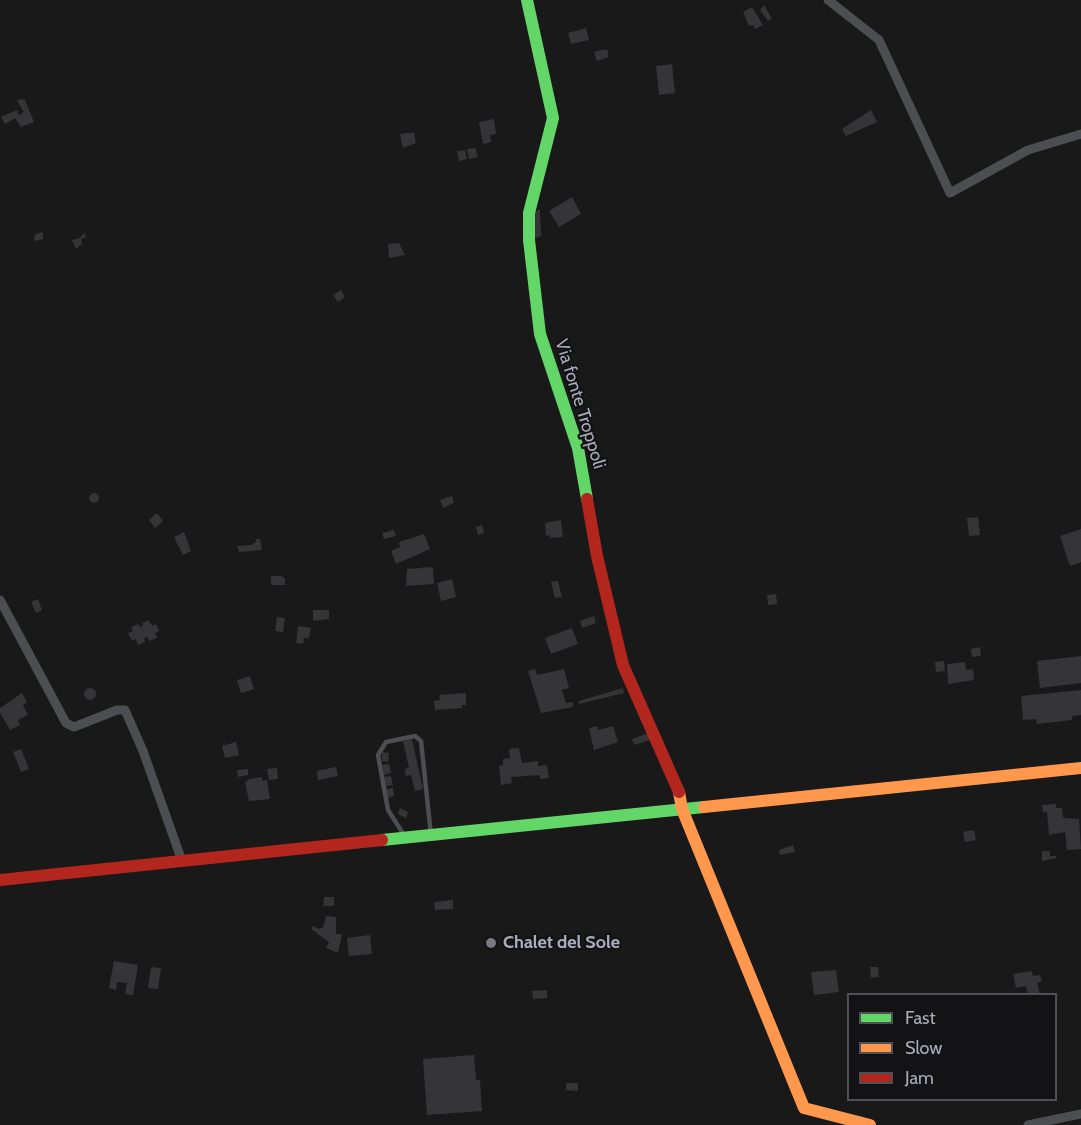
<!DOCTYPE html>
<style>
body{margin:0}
#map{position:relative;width:1081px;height:1125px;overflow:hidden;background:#191919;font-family:Cabin,sans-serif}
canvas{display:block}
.legend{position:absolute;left:847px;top:993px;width:210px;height:108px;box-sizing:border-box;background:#131315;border:2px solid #4f5057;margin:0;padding:8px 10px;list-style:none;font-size:18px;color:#a9acba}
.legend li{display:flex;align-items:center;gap:12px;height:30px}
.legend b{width:30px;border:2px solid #4f5057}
</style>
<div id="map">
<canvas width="1081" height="1125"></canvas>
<ul class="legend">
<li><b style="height:8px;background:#63d668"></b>Fast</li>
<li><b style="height:8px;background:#ff974d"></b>Slow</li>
<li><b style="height:8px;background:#b3261e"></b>Jam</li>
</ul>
</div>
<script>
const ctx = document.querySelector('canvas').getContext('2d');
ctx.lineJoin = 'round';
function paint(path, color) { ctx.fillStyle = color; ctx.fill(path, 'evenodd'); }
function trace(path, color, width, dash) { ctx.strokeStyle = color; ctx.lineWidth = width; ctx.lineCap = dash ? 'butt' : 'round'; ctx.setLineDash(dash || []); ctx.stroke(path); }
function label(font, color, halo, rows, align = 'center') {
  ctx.font = font + ' Cabin,sans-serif'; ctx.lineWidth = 4.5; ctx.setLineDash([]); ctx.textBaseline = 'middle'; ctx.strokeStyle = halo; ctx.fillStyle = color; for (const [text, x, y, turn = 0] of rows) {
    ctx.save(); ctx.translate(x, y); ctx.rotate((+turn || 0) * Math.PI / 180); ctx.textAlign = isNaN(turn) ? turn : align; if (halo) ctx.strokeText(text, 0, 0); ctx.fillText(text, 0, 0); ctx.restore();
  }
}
const building = new Path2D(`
 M764,5L772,19L768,21L760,10Z
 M752,7L763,25L755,29L753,25L749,26L743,12Z
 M586,28L589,40L571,44L568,33Z
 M607,49L609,57L597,61L594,52Z
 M672,64L675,93L659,95L656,66Z
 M20,99L25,100L34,122L21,127L15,118L5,124L1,117L17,110L19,115L24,112L17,101Z
 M871,110L877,122L846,136L842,129Z
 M494,119L496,134L490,135L491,142L483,144L479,122Z
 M408,133H414L416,143L403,148L400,134Z
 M475,148L478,157L469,159L467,149Z
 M465,150L467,159L459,161L457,151Z
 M572,197L581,214L559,227L549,211Z
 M540,209L541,236L533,239L532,214Z
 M43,232V239L34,241L35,234Z
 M84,233L86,237L81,239L82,244L76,249L72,240L80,238Z
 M399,243L405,255L389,258L388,244Z
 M341,290L345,297L338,302L333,295Z
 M89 498a5 5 0 1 1 10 0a5 5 0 1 1-10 0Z
 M452,496L454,503L443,508L440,500Z
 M157,513L163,521L155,528L149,520Z
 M978,517L980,535L969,536L967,518Z
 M561,520L563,537L550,538V535L546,536L545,523Z
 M482,525L484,533L478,535L476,527Z
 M1081,529V562L1070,566L1060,536Z
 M394,530L396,536L384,539L382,533Z
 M184,532L191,551L183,555L174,537Z
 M424,534L430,549L396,564L391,551L400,547L399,542Z
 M256,539H260L262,550L239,552L237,546L251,545L256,542Z
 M433,567L434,584L406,586L407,569Z
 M271,576H281L285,579V585H271Z
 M452,579L456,597L441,601L437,583Z
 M558,581L562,597L555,598L551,582Z
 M776,594L777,604L768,605L767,595Z
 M38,599L42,610L36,613L31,602Z
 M313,610H329V619L313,621Z
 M594,616L596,623L582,628L580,621Z
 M277,617L285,618L283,632L275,631Z
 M149,620L152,626L156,624L159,631L155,633L157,638L149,641L148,637L144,638L145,642L138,645L136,639L132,641L128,633L133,631L131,627L139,624L140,627L143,626L142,623Z
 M298,626L311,628L309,638H304L303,644L296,643Z
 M572,628L578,644L551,654L545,638Z
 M980,647L981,656L972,657L971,649Z
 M1081,656V683L1040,688L1037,661Z
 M944,661L945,671L936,672L935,662Z
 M965,662L966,670L973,669L974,680L948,684L947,664Z
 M535,669L537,675L564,669L569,688L562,690L566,703L573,702V707L541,713L528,671Z
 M250,676L254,689L241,693L237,680Z
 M623,688L624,693L579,704V701Z
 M84 694a6 6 0 1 1 12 0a6 6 0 1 1-12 0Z
 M1081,690V715L1072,716V720L1037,724L1036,719L1023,720L1021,696Z
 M22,693L27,702L23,705L28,715L18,720L20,725L10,730L0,713V708Z
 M466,693V705H462V708L435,710L434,701L440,700L439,695Z
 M597,726L598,730L613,726L618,742L594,750L589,728Z
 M648,733L650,740L634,745L632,739Z
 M412,739L423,789L415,791L411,775L406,776L405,769L409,768L403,741Z
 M236,742L239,755L225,758L222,746Z
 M519,748L522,763L538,761V766L547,765L549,778L540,779V775L511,777L512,783L501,785L499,766L503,765V759L510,758L509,749Z
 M21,749L29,769L21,772L13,752Z
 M382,752L389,753L388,762L382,761Z
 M389,764L391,773L384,775L382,765Z
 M336,767L338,776L318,780L317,771Z
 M277,768L278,779L269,780L267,769Z
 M248,769V775L238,777L237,770Z
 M391,776L393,785L386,786L384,777Z
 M262,777V781L267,780L270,799L249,801L245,783L249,779Z
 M393,788L394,796L388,798L386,789Z
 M1056,804V808H1062L1063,818L1079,819L1081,849L1067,850L1065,832L1049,835L1047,812H1043L1042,805Z
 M400,808L408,812L406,818L398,814Z
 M974,830L976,840L965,842L963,832Z
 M793,845L795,852L780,855L779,850Z
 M1042,851H1050V856H1056L1057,858L1042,861Z
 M324,897H334V906H323Z
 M453,900V909L435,910L434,902Z
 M326,916L336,917V934H342L338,953L326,948L329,942L311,929L313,926L319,929L323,927Z
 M370,935L372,954L349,956L347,938Z
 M114,961L138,965L133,995L125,994L127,983L117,982L116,990L109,988Z
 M151,967L161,968L158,989L148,988Z
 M870,967H878L879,977L871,978Z
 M836,970L839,992L814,995L811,972Z
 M1032,971L1033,976L1040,975L1042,981L1037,983L1040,994H1028L1026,986L1016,988L1013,974Z
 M547,990V998L533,999L532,991Z
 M474,1055L476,1080H480L482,1111L427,1115L423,1059Z
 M566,1083H578V1091L566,1090Z`);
const lane = new Path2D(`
 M404,835L388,810L378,755L386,742L415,736L421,741L431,835`);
const street = new Path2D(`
 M828,0L879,40L950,193L1028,150L1081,134
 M0,600L66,723L74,727L117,710H125L143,751L182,861
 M1028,1125L1081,1114`);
const fast = new Path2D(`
 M527,0L553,118L529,213V240L540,334L578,448L587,499
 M382,840L704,807`);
const slow = new Path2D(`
 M679,792L682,809L804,1108L870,1125
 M704,807L1081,768`);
const jam = new Path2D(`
 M587,499L597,556L623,665L679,792
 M0,880L382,840`);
const markers = [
 [491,943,6,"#777982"]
];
const streetNames = [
 ["Via fonte Troppoli",580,404,73]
];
const poiNames = [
 ["Chalet del Sole",503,943]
];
paint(building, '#353537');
trace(lane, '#4d4e52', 4.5);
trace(street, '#4d4e52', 9);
trace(fast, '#63d668', 12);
trace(slow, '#ff974d', 12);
trace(jam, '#b3261e', 12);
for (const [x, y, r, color] of markers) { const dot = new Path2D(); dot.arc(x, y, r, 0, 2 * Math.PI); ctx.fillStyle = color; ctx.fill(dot); trace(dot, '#131315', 2); }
label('18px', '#a9acba', '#131315', streetNames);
label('bold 18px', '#a9acba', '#131315', poiNames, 'left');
</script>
